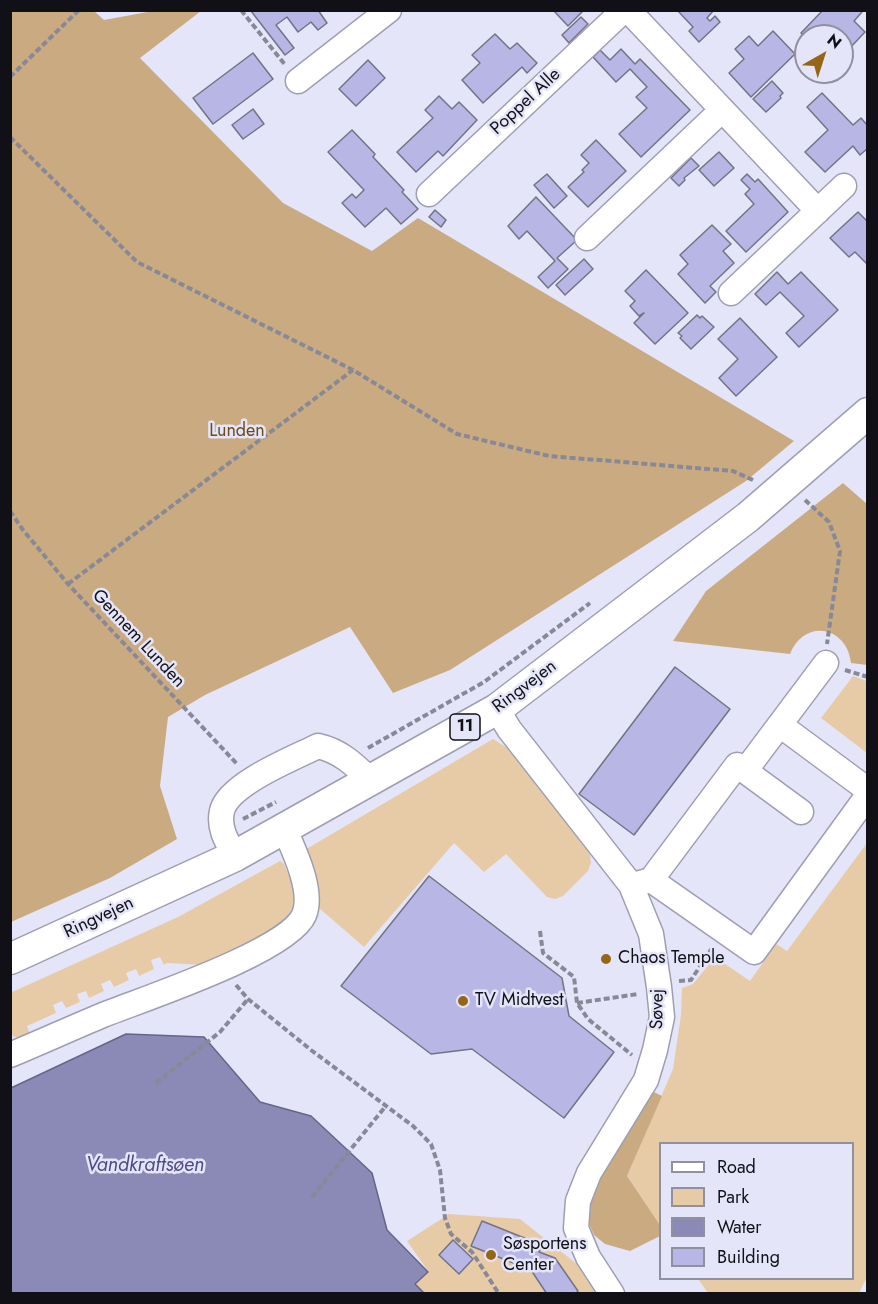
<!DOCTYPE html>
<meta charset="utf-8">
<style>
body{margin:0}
#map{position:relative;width:878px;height:1304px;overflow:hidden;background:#e5e5fa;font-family:Jost,sans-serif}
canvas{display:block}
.frame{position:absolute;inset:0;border:12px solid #101016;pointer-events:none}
.legend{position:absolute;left:659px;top:1142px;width:195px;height:138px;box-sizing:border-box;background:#e5e5fa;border:2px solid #90909f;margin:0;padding:8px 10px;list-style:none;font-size:18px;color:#101016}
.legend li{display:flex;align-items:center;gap:12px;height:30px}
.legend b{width:30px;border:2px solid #90909f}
.north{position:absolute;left:794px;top:24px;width:60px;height:60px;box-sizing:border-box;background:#e5e5fa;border:2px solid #90909f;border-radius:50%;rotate:39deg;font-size:16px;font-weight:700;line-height:24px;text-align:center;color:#101016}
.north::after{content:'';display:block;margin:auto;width:21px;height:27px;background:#956616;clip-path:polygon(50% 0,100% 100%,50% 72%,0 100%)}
</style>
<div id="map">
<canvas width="878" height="1304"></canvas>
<div class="frame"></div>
<ul class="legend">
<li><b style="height:8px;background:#fff"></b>Road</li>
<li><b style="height:16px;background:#e7cba7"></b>Park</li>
<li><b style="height:16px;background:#8b8ab7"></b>Water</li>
<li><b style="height:16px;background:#b7b6e5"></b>Building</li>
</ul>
<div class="north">N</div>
</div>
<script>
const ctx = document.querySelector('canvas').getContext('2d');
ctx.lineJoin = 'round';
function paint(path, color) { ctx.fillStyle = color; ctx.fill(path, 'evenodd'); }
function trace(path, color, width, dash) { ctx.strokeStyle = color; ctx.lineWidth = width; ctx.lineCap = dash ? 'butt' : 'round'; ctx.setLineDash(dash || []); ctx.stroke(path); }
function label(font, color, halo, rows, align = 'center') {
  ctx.font = font + ' Jost,sans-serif'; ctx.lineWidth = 5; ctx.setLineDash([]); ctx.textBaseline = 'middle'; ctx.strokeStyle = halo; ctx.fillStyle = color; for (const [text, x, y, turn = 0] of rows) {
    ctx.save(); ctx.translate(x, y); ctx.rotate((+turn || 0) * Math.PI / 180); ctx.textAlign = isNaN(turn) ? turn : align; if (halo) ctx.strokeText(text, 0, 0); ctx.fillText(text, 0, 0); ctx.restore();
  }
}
const green = new Path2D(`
 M853,676L867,681V753L821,718Z
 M493,739L509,749L590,854L591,863L588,871L563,896L555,899L547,897L506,854L484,872L454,843L364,947L319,908L317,887L303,851Z
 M867,843L868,1275L859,1293H708L698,1279L852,1278V1144H660V1225L627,1176L673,1069L681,1015L682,988L693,984L715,957L750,981L776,944L787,951Z
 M280,861L284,864L294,888L295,899L293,911L280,928L203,965L167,963L164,965L160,957L151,960L154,969L139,976L136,969L126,973L129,980L114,987L110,980L101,984L104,991L89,998L86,991L77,994L80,1002L66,1008L62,1001L53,1005L56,1013L27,1026L31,1037C23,1039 17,1040 11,1034L10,993L178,917Z
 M449,1214L520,1219L582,1268L600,1293H424L415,1285L428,1271L407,1241Z`);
const forest = new Path2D(`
 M11,10L94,11L104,20L153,11H201L140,58L283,203L372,251L418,218L794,441L746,481L450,670L393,693L350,627L205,695L168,717L160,786L177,839L110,878L11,922Z
 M843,483L867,504V665L851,663C847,626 804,618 790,654L673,641L706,591Z
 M648,1089L662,1096L627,1176L660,1225V1236L630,1251L605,1244L594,1235L587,1219L591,1187Z`);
const water = new Path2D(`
 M126,1034L204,1037L260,1102L311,1116L372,1173L387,1230L428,1272L415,1284L424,1293H11V1088Z`);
const building = new Path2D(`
 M318,10L327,23L318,30L311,22L298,32L287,17L276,25L294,48L285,55L251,11Z
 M553,10H584L568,26Z
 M677,10H714L707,18L710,21L715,16L720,22L699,42L689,31L693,27Z
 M823,10H860L862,12L854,21L865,32L848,50L842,44V36H806V38L801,33Z
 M581,17L588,24L569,43L562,35Z
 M773,31L795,54L751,97L729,73L744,59L735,49L749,36L758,46Z
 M495,34L510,49L517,43L537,63L527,73L522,67L483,103L462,80L480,63L472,55Z
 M621,49L635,64L640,59L690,110L641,157L619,134L647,108L636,97L647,87L630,69L616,82L593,57L600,50L610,60Z
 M253,53L273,79L213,124L193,98Z
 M368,60L385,78L356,106L339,89Z
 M772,81L783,93L780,96L781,98L766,112L753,99Z
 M822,93L853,125L861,118L868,126V148L860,155L853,146L825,172L805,152L828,130L807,107Z
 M439,96L452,109L459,102L477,120L443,156L438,151L416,172L397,152L433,118L425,110Z
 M253,109L264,124L243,139L232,125Z
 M352,130L375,154L373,157L404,190L402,192L418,209L401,224L386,208L365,227L342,203L352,194L356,198L364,190L328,152Z
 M596,140L626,171L588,207L568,187L584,172L582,170L589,163L581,155Z
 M719,152L734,168L714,186L699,170Z
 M691,158L699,166L684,178L685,180L679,186L671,178Z
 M547,174L567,196L554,208L534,185Z
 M747,174L755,182L758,179L788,212L746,252L726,231L754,204L745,194L750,189L741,180Z
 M536,197L577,240L557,258L568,269L548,288L538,277L555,261L527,231L519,239L508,226Z
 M435,210L446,220L441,227L429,217Z
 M858,212L868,222V265L855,252L849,257L830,238Z
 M712,225L731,244L723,251L734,263L710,286L716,292L705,303L678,274L688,264L680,255Z
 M584,259L593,269L565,295L556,285Z
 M646,270L688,313L655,344L634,323L644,313L639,316L630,306L635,301L625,291Z
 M777,272L788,284L801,272L838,310L799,347L786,333L804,316L780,292L766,305L755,294Z
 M697,315L700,318L702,316L714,327L691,349L680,338L682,336L678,333Z
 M740,318L777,357L736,396L719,378L738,359L718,339Z
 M675,667L730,709L634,835L579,794Z
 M429,876L562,978L569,1016L614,1052L564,1118L472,1049L431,1054L341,986Z
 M482,1221L542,1245L539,1252L555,1258L578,1291L575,1294H547L531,1270L471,1246Z
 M453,1240L473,1259L459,1274L439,1255Z`);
const path = new Path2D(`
 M241,10L286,66
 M10,77L79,10
 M10,137L137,262L353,370L457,434L549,456L733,471L753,480
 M805,500L829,522L840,551L827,644
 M10,511L23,530L68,584L238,765
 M68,584L353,370
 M845,670L868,677
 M368,748L484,682L590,603
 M243,819L276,802
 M540,931L543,953L574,977L577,1003L588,1019L632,1055
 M679,981L691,980L712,948
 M236,985L248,999L311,1050L413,1126L431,1144L440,1170L445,1218L451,1234L472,1252L499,1294
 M577,1003L638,994
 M156,1083L220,1032L248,999
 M312,1197L385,1107`);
const minor = new Path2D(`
 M628,10L818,211
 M298,81L389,10
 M429,194L624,10
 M587,238L722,110
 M731,293L844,186
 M497,709L509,729L631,885L651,934L659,987L662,1017L655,1050L646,1080L589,1173L578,1201L576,1228L588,1257L612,1294
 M780,725L868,790
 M745,771L826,663
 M235,856C227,842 218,828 222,811C228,784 294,758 318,746C340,751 354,764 370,780
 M651,880L754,952L868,795
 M636,884L651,880L737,765L801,812
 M10,1055C41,1042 72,1028 103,1015C143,999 289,951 304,915C314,892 294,850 284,828`);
const major = new Path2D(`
 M10,959L235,856L497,709L748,517L868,413`);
const markers = [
 [606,959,6,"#956616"],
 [463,1001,6,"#956616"],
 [491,1255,6,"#956616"]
];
const shields = [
 [465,727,30]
];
const shieldNames = [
 ["11",465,727]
];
const streetNames = [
 ["Poppel Alle",526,102,-43],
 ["Gennem Lunden",138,639,47],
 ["Ringvejen",525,687,-37],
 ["Ringvejen",99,918,-25],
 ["Søvej",658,1009,-89]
];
const parkNames = [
 ["Lunden",237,432]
];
const poiNames = [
 ["Chaos Temple",618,959],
 ["TV Midtvest",475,1001],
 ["Søsportens",503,1245],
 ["Center",503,1266]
];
const waterNames = [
 ["Vandkraftsøen",145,1166]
];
paint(green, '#e7cba7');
paint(forest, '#caab81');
paint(water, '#8b8ab7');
trace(water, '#666587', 1.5);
paint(building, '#b7b6e5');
trace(building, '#737385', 1.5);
trace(minor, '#9e9eb1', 27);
trace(major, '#9e9eb1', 33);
trace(path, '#888896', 4, [6, 3]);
trace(minor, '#fff', 24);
trace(major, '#fff', 30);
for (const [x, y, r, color] of markers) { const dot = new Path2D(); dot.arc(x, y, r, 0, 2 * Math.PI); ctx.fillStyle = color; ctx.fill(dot); trace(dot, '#e5e5fa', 2); }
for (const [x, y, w] of shields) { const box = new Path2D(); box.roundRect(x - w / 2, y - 13, w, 26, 4.5); ctx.fillStyle = '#e5e5fa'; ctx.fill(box); trace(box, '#101016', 1.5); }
label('bold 16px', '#101016', null, shieldNames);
label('18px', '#101016', '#e5e5fa', streetNames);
label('18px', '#6c4c1b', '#e5e5fa', parkNames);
label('18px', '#101016', '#e5e5fa', poiNames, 'left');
label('italic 20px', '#4f4986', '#e5e5fa', waterNames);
</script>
